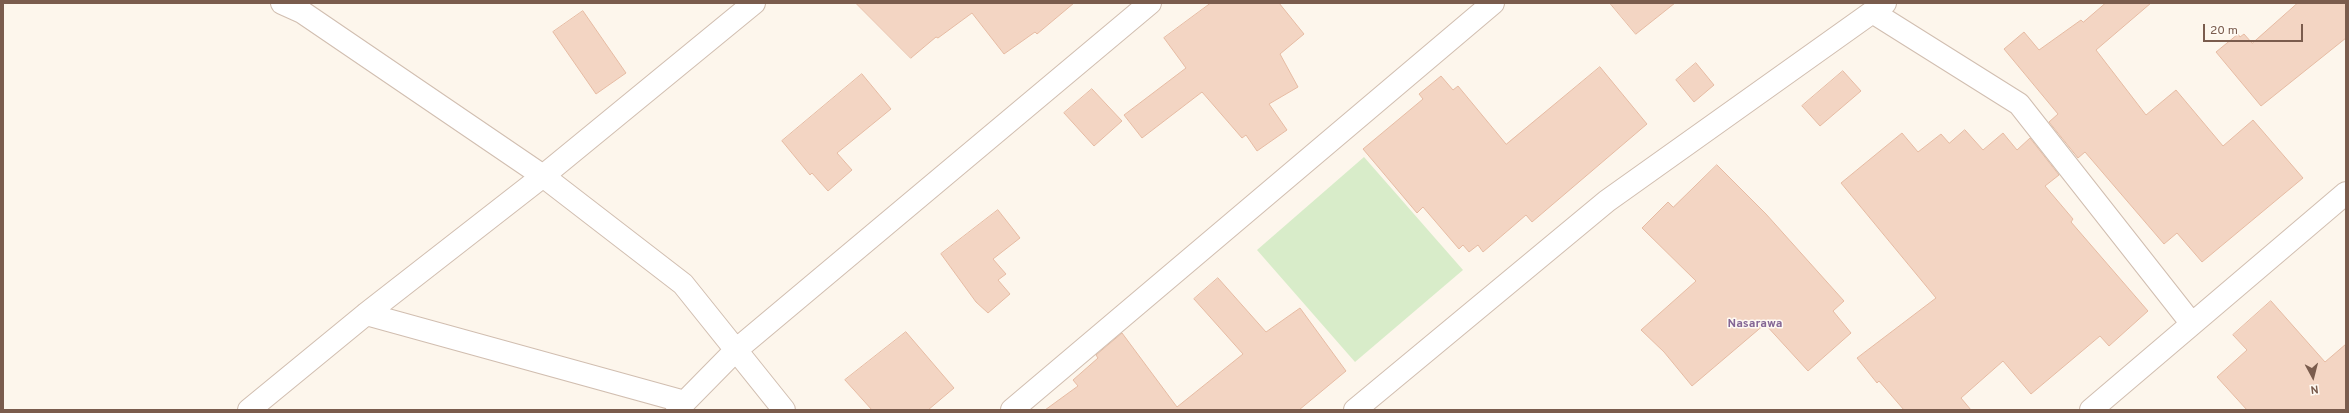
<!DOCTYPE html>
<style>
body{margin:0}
#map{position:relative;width:2349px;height:413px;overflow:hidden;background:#fdf6ec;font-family:Overpass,sans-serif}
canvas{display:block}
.frame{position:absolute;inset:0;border:4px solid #7a5c4d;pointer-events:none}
.north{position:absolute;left:2293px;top:357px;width:40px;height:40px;-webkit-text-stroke:3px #fffaf3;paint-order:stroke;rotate:173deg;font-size:11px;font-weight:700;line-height:16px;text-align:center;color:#7a5c4d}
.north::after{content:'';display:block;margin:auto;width:14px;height:18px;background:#7a5c4d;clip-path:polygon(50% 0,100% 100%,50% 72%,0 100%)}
.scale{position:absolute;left:2203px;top:24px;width:100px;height:18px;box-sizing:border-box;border:2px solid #7a5c4d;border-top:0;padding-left:5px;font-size:12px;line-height:14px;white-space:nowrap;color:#7a5c4d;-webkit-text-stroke:3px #fffaf3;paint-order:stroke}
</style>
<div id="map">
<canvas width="2349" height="413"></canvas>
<div class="frame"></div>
<div class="north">N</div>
<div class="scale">20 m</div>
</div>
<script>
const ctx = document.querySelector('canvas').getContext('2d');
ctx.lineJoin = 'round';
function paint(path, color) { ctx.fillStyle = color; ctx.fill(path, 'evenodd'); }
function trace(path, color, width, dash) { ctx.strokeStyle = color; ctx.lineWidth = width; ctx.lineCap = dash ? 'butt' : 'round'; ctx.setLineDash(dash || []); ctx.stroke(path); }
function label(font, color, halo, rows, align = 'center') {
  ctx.font = font + ' Overpass,sans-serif'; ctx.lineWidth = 3; ctx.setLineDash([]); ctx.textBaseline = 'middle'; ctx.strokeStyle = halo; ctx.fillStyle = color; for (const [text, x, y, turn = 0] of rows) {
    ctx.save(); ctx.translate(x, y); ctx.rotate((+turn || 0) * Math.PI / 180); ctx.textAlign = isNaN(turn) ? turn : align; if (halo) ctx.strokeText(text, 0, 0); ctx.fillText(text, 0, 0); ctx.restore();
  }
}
const green = new Path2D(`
 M1364,157L1463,270L1355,362L1257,250Z`);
const building = new Path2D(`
 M856,3H1074L1037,34L1035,32L1004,54L972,13L938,38L936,37L911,58Z
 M1211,3H1279L1304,34L1280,54L1298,87L1269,104L1287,130L1257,151L1246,135L1242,138L1202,92L1142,138L1124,115L1186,68L1164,38Z
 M1610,3H1675L1636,34Z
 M2106,3H2151L2096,50L2146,115L2176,90L2223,146L2253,120L2303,178L2202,262L2177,233L2164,244L2085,152L2078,158L2049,122L2058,114L2004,49L2024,32L2039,50L2081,20L2083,22Z
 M2298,3H2346V38L2261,106L2216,52L2238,34L2240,37L2244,34L2252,43Z
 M583,11L626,73L596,94L553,32Z
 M1696,63L1714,85L1694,102L1676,80Z
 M1600,67L1647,124L1532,222L1526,215L1483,252L1478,245L1469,252L1463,245L1459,249L1423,207L1417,213L1363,149L1423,99L1419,94L1441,76L1453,90L1458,86L1506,144Z
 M1843,71L1861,91L1820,126L1802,106Z
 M862,74L891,109L837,153L852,170L828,191L812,173L810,175L782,141Z
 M1092,89L1122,121L1094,146L1064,113Z
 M1965,130L1983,150L2003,133L2017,150L2030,138L2059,175L2045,186L2073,219L2071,222L2148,311L2109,346L2100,336L2031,394L2003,361L1961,398L1971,410H1904L1879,381L1877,383L1857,358L1936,298L1841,183L1902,133L1918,152L1941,134L1949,143Z
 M1717,165L1766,214L1844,301L1833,311L1851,333L1808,371L1765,324L1692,386L1664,352L1641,330L1696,281L1642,228L1668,202L1673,207Z
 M998,210L1020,238L993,259L1006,274L998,280L1010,294L988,313L976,302L941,254Z
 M1218,278L1266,332L1300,308L1346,371L1299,410H1045L1078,386L1073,380L1098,358L1096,355L1122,333L1177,407L1243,354L1194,299Z
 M2271,301L2325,362L2346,344V410H2247L2217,377L2247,350L2233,335Z
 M906,332L954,388L928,410H872L845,380Z`);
const minor = new Path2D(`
 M282,3L302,12L543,176L683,284L784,410
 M1874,13L2019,104L2192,324L2346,193
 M366,314L685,402
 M249,410L366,314L543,176L754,3
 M677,410L736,350L1150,3
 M1012,410L1493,3
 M1355,410L1607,201L1885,3
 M2091,410L2192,324`);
const quarterNames = [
 ["Nasarawa",1755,325]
];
paint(green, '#d8ecc9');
paint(building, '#f3d5c3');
trace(building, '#e6bba3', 1);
trace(minor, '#d1beb0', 24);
trace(minor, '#fff', 22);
label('bold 12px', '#846695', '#fffaf3', quarterNames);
</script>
